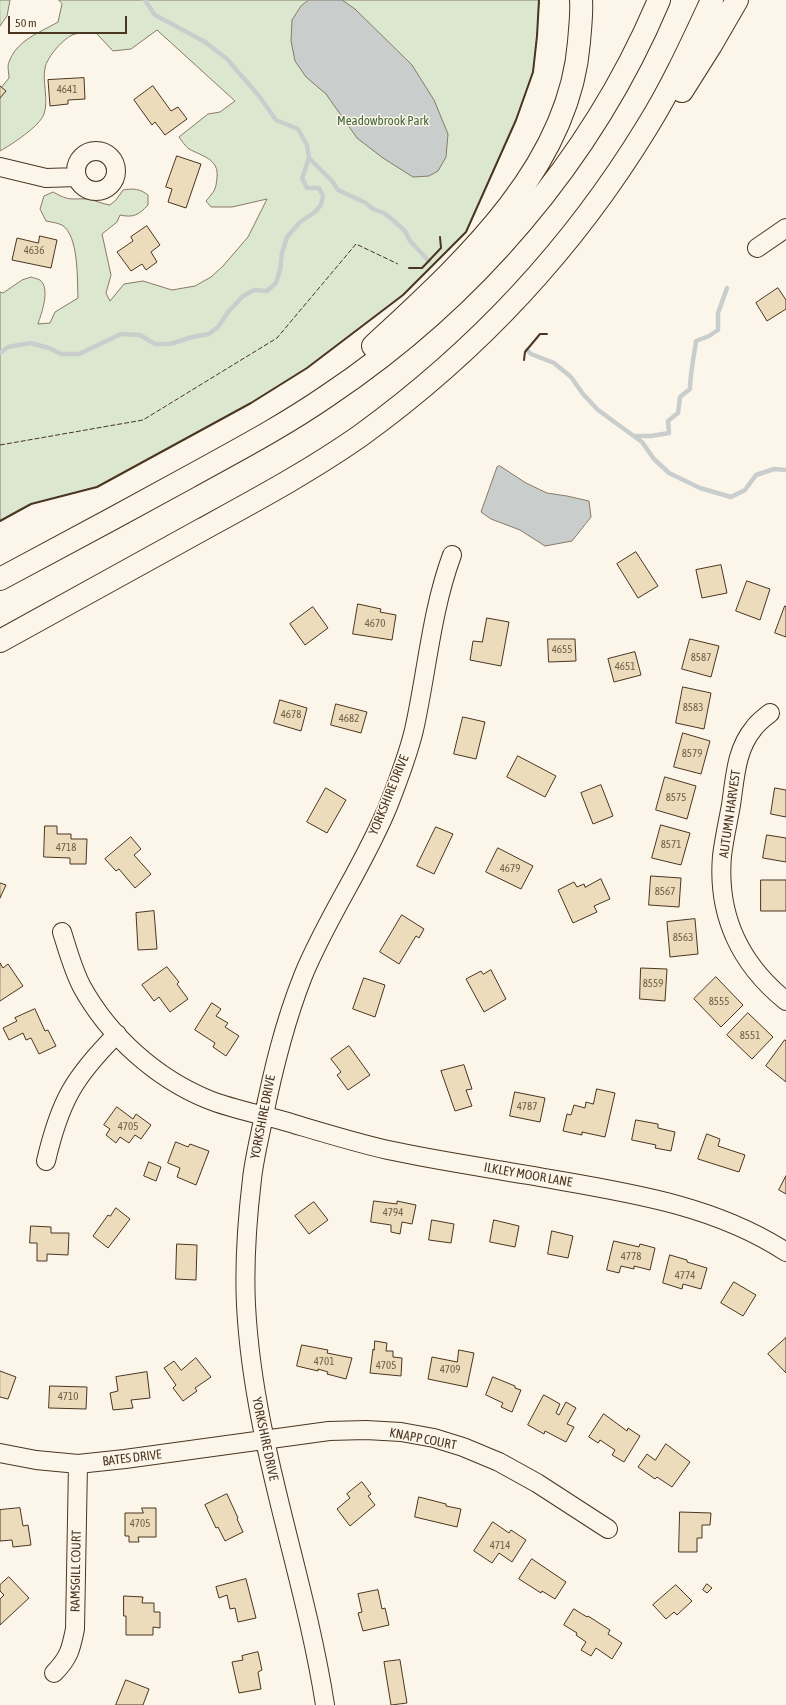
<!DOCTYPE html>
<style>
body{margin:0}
#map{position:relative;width:786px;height:1705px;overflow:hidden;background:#fbf6e9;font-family:"Asap Condensed",sans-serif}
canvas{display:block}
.scale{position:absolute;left:8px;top:16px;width:119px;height:18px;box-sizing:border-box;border:2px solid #4a3520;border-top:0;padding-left:5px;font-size:12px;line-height:14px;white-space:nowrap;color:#4a3520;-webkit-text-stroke:3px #fbf6e9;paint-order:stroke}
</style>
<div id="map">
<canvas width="786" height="1705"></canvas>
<div class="scale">50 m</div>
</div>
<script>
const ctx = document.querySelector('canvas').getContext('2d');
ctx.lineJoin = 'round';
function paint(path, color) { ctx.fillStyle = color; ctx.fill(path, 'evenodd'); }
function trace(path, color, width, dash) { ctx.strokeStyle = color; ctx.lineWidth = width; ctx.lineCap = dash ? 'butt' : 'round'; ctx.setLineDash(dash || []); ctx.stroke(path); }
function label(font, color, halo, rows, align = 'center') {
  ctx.font = font + ' "Asap Condensed",sans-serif'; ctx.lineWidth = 3; ctx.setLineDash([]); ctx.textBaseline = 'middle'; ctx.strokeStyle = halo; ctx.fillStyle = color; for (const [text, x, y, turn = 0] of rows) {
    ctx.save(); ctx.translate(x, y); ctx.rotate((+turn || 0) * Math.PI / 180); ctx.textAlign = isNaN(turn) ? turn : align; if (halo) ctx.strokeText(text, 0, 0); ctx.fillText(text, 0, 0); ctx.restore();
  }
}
const green = new Path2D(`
 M0,0H10L7,16L0,26Z
 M59,0H539L537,36L533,72L516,120L466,232L403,295L307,368L251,403L97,487L31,504L0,521V292L3,293L22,280L31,277C34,278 38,279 40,280C51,289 41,314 38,324L50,323L55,312L78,298C77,279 79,236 62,225C58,223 51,222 46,221L40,209L44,196L53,192C71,202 70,198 88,199C95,200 102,204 110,205L116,200L123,190C134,188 140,189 148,195V205C139,215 133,218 120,215L117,222L102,234L111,275L106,293L110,301L124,284L143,281L172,290L195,286L211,277L223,266L248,237L267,199L232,207H211L206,201C214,191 216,191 217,177C219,159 202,156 189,149C185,146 182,141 179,137L208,114L220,112L235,101L157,30L131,49L113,51L96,33C90,33 81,32 75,34C64,37 47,57 45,68C42,82 49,99 44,114C40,126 11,145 0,151V89L9,78C9,73 7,66 9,62C17,40 39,33 58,22L62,4Z`);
const water = new Path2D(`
 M309,0H342L355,9L412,65L434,100L448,134L446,157L438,171L429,176L413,177L383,158L357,138L326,94L306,77L295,61L291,41L292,20L301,6Z
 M500,466L526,483L547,493L567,496L589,501L591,517L572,541L545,546L520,530L491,519L481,512L497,467Z`);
const stream = new Path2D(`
 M309,158L332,181L338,190L366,203L373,209L384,213L393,220L405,231L410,241L429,261
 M527,350L531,354L554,363L571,377L583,394L598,410L642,442L654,459L669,473L700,488L731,497L745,490L756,475L774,469L786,470
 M0,353L8,347L30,343L49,348L61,354H79L121,334L140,335L155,344H170L192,337L209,334L218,327L228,312L243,296L254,290L267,291L276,283L280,270L282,253L287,237L300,222L315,212L321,205L323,196L319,188H307L302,178L309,158L307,145L298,129L276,120L259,96L227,59L205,42L155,15L145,0
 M634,436H651L669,433L668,421L678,413L680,397L690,389C690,373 694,357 696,341L709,336L718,330V313L727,288`);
const building = new Path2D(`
 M84,78L85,99L68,100V104L50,106L48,80Z
 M0,86L6,91L0,98Z
 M153,86L171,111L178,107L187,119L165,135L155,122L152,125L134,100Z
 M177,156L201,164L186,208L168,202L172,189L166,187Z
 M147,226L160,245L151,252L157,262L146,270L142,264L131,271L117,252L133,241L131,237Z
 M40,236L57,240L51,268L12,260L17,238L38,243Z
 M778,288L786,300V309L767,321L756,303Z
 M636,552L658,586L638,598L617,564Z
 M721,565L727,593L702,598L696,570Z
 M747,581L770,589L760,620L736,611Z
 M358,604L381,609L380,612L396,615L392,640L353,634Z
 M785,606L786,607V637L775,633Z
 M313,607L328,628L305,645L290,624Z
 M487,618L509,622L501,666L470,660L473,641L482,642Z
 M548,639H575L576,661L549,662Z
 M690,639L719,646L711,677L682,669Z
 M635,652L641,675L614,682L608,659Z
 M683,687L711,693L704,729L676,723Z
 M280,700L307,708L301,731L274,723Z
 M336,704L367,712L361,733L331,725Z
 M463,717L485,722L476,759L454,754Z
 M683,733L710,741L701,774L674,767Z
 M518,756L556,776L545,797L507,777Z
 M665,777L696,786L687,819L656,810Z
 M601,785L613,816L593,824L581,793Z
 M326,788L346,800L327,833L307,822Z
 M775,788L786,790V817L771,814Z
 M661,825L690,833L681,865L652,858Z
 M45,826H57V834H71V839H87L86,864H70V858L44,857Z
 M436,827L453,834L434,874L417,866Z
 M767,835L786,838V862L763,858Z
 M131,837L141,849L134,855L151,874L135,888L119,869L116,871L105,859Z
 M498,848L533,866L521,889L486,872Z
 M651,876L681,878L679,907L649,905Z
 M601,879L610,899L594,906L597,912L573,923L558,890L574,882L577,887L584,884L585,887Z
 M761,880H786V911H761Z
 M0,883L6,885L0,898Z
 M154,911L157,949L138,950L136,913Z
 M402,915L424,929L419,938L416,936L399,964L380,952Z
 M695,919L698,954L670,957L667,922Z
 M0,963L3,968L8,964L23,986L0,1001Z
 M167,967L179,982L177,984L188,999L170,1012L159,997L154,1001L142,985Z
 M641,968L667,969L665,1001L640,999Z
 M491,970L506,999L484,1012L466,979L481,971L483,974Z
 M716,977L743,1005L721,1027L694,999Z
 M364,978L385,985L375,1017L353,1009Z
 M212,1003L221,1009L216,1016L228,1023L225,1027L239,1036L226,1056L213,1047L215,1043L195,1030Z
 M35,1009L45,1031L48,1030L56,1046L39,1054L31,1038L26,1040L23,1033L9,1040L3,1028L17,1021L15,1018Z
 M748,1013L773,1037L752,1059L727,1035Z
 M785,1040L786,1041V1082L766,1066Z
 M349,1046L370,1075L348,1090L337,1075L341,1072L331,1059Z
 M464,1065L472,1089L466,1090L472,1106L455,1111L441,1071Z
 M597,1089L615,1093L605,1137L582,1132V1135L563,1131L567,1114L571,1115L574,1105L585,1108L586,1102L593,1104Z
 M515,1092L545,1098L540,1122L510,1116Z
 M117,1107L133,1119L136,1114L151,1125L141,1139L135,1135L129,1143L120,1137L116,1143L106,1135L110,1129L104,1125Z
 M636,1120L658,1124V1128L675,1132L671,1151L655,1148L656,1145L632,1140Z
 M707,1134L720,1139L718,1146L745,1155L739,1172L698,1159Z
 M176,1142L188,1147L190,1144L209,1151L196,1185L177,1177L180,1168L168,1163Z
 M149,1162L161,1167L156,1181L144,1176Z
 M786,1176V1194L779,1190Z
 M374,1201L397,1204V1201L416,1205L412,1224L402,1222L400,1234L391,1232V1225L371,1222Z
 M314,1202L328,1220L309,1234L295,1216Z
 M116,1208L130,1219L108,1248L93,1236L108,1215L110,1216Z
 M432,1220L454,1224L451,1243L429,1240Z
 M494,1220L519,1226L515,1247L490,1242Z
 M31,1226L51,1227V1233H69L68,1255L47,1254V1261H37V1243H30Z
 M552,1231L573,1236L568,1258L548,1254Z
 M614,1241L639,1247L640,1244L655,1248L650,1270L634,1266V1269L621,1266L619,1273L607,1270Z
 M177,1244L197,1245L196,1280L176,1279Z
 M670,1255L687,1260V1262L707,1268L701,1289L683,1284L682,1289L663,1283Z
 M734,1282L756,1295L743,1316L721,1303Z
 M786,1338V1373L768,1354Z
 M375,1341L387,1343L386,1351H393V1357L402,1358L401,1376L370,1373L373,1349L374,1350Z
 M302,1345L328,1350L327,1353L352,1358L346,1379L327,1374L328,1372L318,1369V1371L297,1366Z
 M459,1350L474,1353L467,1387L428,1379L432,1357L457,1362Z
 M196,1358L211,1377L195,1388L197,1391L183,1401L173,1388L176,1385L164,1368L174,1361L181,1370Z
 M0,1371L16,1377L8,1399L0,1397Z
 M147,1372L150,1398L131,1400L133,1408L113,1410L110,1393L118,1391L116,1377Z
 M493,1377L515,1386V1388L521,1390L512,1412L501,1407L503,1403L486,1395Z
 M50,1386L87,1387L86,1409L49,1408Z
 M544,1395L560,1404L556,1413L559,1415L566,1402L576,1408L567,1424L574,1427L566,1442L545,1431L544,1434L528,1425Z
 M604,1414L627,1431L628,1428L640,1436L624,1462L612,1455L615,1450L600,1440L598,1443L589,1437Z
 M666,1444L690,1462L672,1487L657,1477L655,1479L638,1467L647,1454L655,1460Z
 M362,1482L371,1494L368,1496L375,1505L350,1526L337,1509L350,1498L347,1494Z
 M227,1494L238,1518L237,1519L243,1532L225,1541L218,1527L216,1528L205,1505Z
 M419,1497L446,1504V1506L461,1509L457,1527L415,1517Z
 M20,1508L23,1526L28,1525L31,1545L13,1547L12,1540L0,1541V1510Z
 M142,1508H156V1537H138L139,1542H129V1536H125V1513H143Z
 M680,1512L711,1513L710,1525H702V1538H697V1552H679Z
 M493,1522L509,1533L511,1530L526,1540L512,1562L499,1553L492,1563L474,1551Z
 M532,1559L566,1582L555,1599L542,1591L541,1593L519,1579Z
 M9,1577L29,1598L0,1625V1599L4,1595L0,1591V1585Z
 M246,1579L256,1618L238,1622L235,1608L230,1609L227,1595L219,1598L216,1587Z
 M707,1584L712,1588L707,1593L703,1590Z
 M676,1585L692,1601L677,1615L674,1612L666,1619L653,1605Z
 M378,1590L382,1609L385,1608L389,1625L363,1631L358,1613L362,1612L358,1594Z
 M124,1596L143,1597L142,1603H154V1612H160V1628L153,1627V1635H126V1616H124Z
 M574,1609L587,1617L588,1616L610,1630L608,1634L622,1643L612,1659L596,1648L591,1656L581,1650L586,1642L576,1635L577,1633L564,1625Z
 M258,1652L262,1670L258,1672L261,1689L239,1693L232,1662L243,1660L242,1656Z
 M400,1660L407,1703L391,1705L384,1662Z
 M126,1680L149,1689L143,1705H116Z`);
const minor = new Path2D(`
 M76 171a20 20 0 1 1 40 0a20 20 0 1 1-40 0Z
 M0,167L46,178L77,177
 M757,248L786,228
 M770,713C764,718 758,722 754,728C736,749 735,778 731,805C728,822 724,839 722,856C717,915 740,964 786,1001
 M62,932C68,951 73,970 82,987C109,1036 156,1078 207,1099C231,1109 259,1114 284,1121C318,1131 353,1142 388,1150C434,1160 482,1167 528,1175C616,1191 710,1202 786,1252
 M46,1161C60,1101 74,1077 117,1034
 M0,1453L36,1460L78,1464L125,1459L329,1431L366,1430L401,1432L434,1438L463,1447L499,1462L537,1483L608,1529
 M54,1673C69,1658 71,1649 75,1629L78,1464
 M325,1705C304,1570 253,1443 246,1305C244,1263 247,1221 252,1179C254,1160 259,1140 263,1120C273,1070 284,1024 303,976C327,917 365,864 389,804C398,781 408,755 414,730C427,672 431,612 452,555`);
const highway = new Path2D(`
 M682,91L711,45L737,0
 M373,346C460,265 569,169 579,42C580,28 582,14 581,0
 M0,579C62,546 125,512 187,478C234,452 282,427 327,396C471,300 592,160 659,0
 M0,641C68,604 135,566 203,529C256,500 310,471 360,436C476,352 572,250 647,127C672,87 692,43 712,0`);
const fence = new Path2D(`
 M0,445L143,420L277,338L356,244L398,264`);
const wall = new Path2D(`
 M409,268H422L441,248L440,237
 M524,360L525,352L540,334H547
 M0,521L31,504L97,487L251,403L307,368L403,295L466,232L516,120L533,72L537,36L539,0`);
const numberNames = [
 ["4641",67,90],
 ["4636",34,251],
 ["4670",375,624],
 ["4655",562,650],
 ["8587",701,658],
 ["4651",625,667],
 ["8583",693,708],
 ["4678",291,715],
 ["4682",349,719],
 ["8579",692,754],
 ["8575",676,798],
 ["8571",671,845],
 ["4718",66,848],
 ["4679",510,869],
 ["8567",665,892],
 ["8563",683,938],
 ["8559",653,984],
 ["8555",719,1002],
 ["8551",750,1036],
 ["4787",527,1107],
 ["4705",128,1127],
 ["4794",393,1213],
 ["4778",631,1257],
 ["4774",685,1276],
 ["4701",324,1362],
 ["4705",386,1366],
 ["4709",450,1370],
 ["4710",68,1397],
 ["4705",140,1524],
 ["4714",500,1546]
];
const parkNames = [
 ["Meadowbrook Park",383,121]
];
const streetNames = [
 ["YORKSHIRE DRIVE",389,795,-68],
 ["AUTUMN HARVEST",730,814,-82],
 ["YORKSHIRE DRIVE",263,1117,-79],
 ["ILKLEY MOOR LANE",528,1175,10],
 ["YORKSHIRE DRIVE",265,1439,78],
 ["KNAPP COURT",423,1439,11],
 ["BATES DRIVE",132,1458,-7],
 ["RAMSGILL COURT",76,1571,-89]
];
paint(green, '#dce7d0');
trace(green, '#887966', 1);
paint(water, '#c9cecd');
trace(water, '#887966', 1);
trace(stream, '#c9cecd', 4.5);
paint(building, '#ecdcbc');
trace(building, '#4a3520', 1);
trace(minor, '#4a3520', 20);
trace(highway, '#4a3520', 24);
trace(minor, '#fbf6e9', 18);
trace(highway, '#fbf6e9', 22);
trace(fence, '#4a3520', 1, [5, 2]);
trace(wall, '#4a3520', 2);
label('11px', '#725f47', null, numberNames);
label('13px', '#436837', '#fbf6e9', parkNames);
label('13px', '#4a3520', '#fbf6e9', streetNames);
</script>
